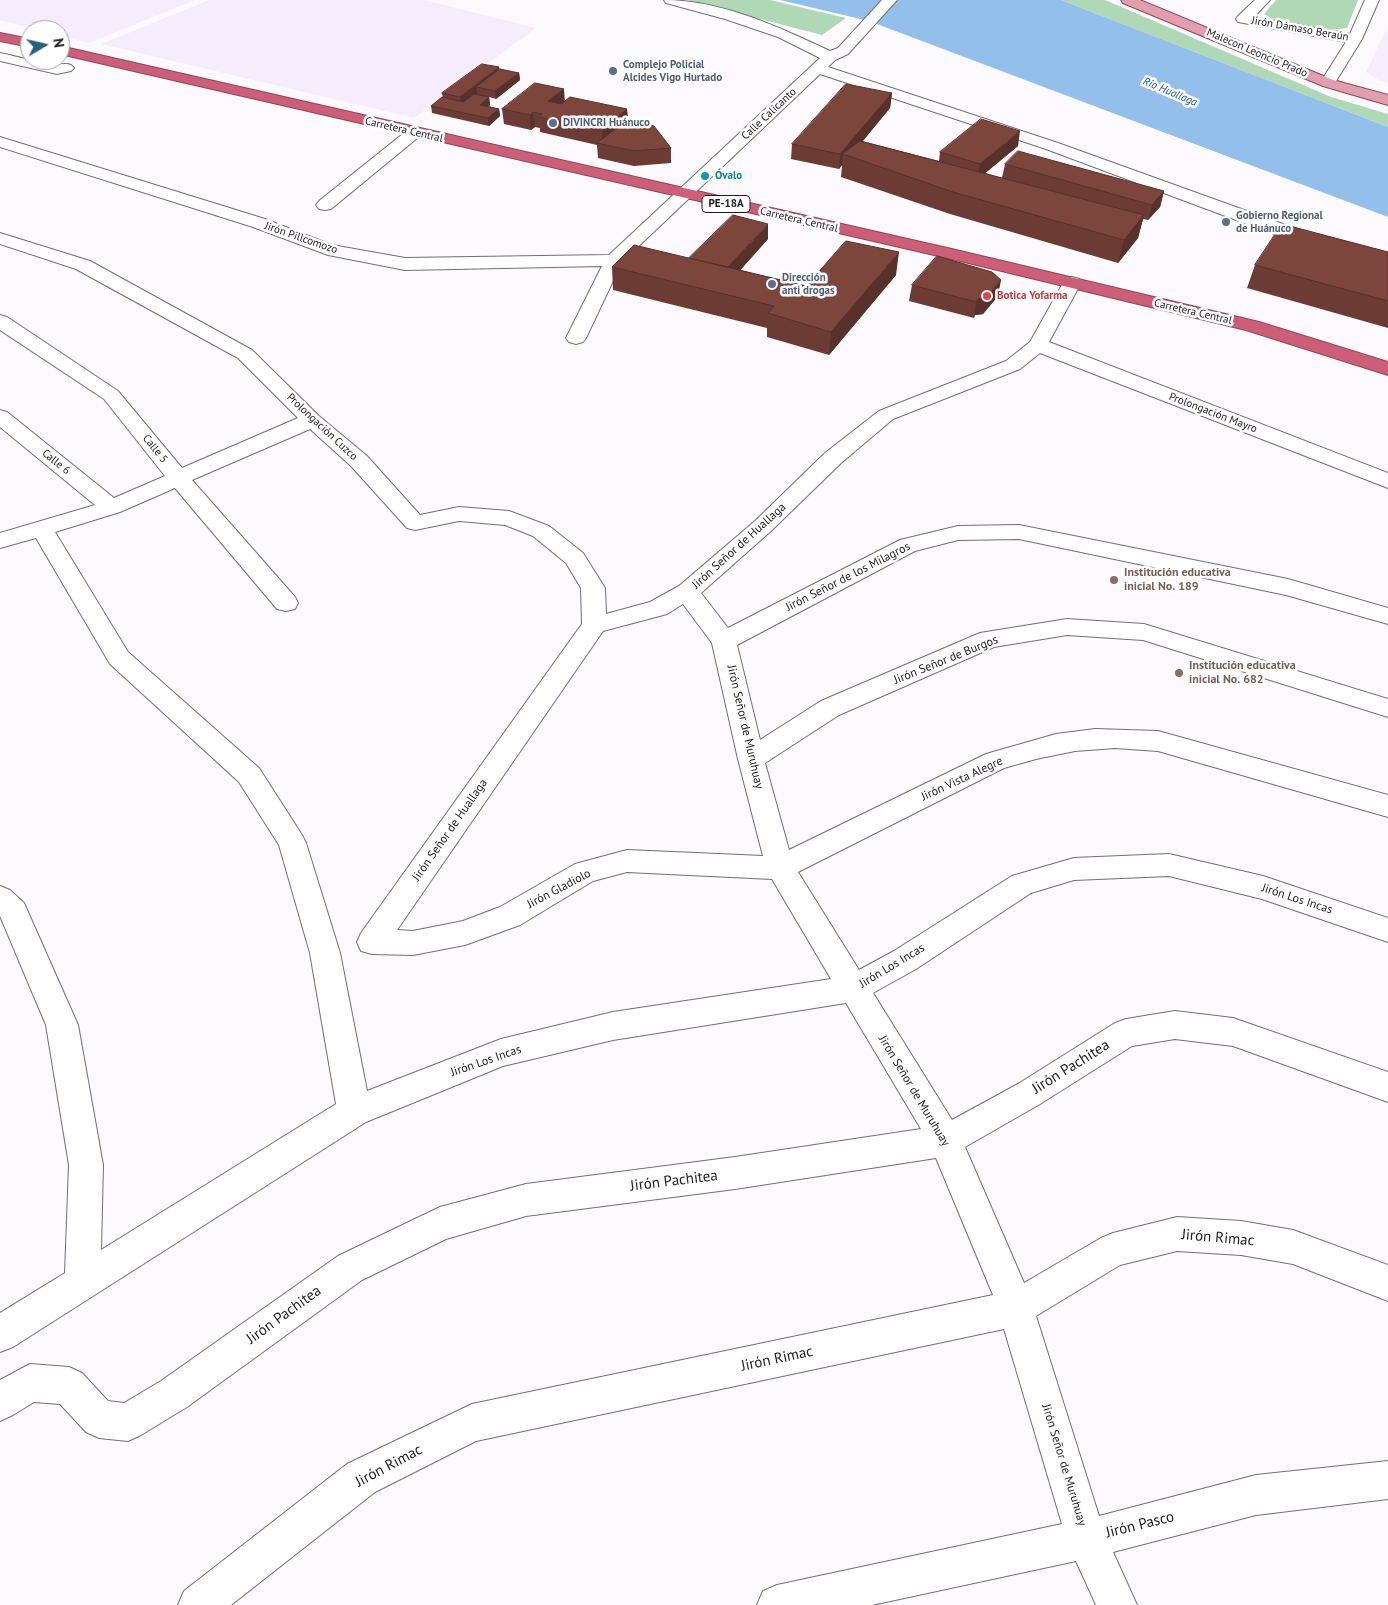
<!DOCTYPE html>
<meta charset="utf-8">
<style>
body{margin:0}
#map{position:relative;width:1388px;height:1605px;overflow:hidden;background:#fcfaff;font-family:"PT Sans",sans-serif}
canvas{display:block}
.north{position:absolute;left:20px;top:20px;width:50px;height:50px;box-sizing:border-box;background:#fff;border:1px solid #a4a4a5;border-radius:50%;rotate:81deg;font-size:14px;font-weight:700;line-height:20px;text-align:center;color:#1b1b1d}
.north::after{content:'';display:block;margin:auto;width:18px;height:22px;background:#27617a;clip-path:polygon(50% 0,100% 100%,50% 72%,0 100%)}
</style>
<div id="map">
<canvas width="1388" height="1605"></canvas>
<div class="north">N</div>
</div>
<script>
const ctx = document.querySelector('canvas').getContext('2d');
ctx.lineJoin = 'round';
function paint(path, color) { ctx.fillStyle = color; ctx.fill(path, 'evenodd'); }
function trace(path, color, width, dash) { ctx.strokeStyle = color; ctx.lineWidth = width; ctx.lineCap = dash ? 'butt' : 'round'; ctx.setLineDash(dash || []); ctx.stroke(path); }
function label(font, color, halo, rows, align = 'center') {
  ctx.font = font + ' "PT Sans",sans-serif'; ctx.lineWidth = 5; ctx.setLineDash([]); ctx.textBaseline = 'middle'; ctx.strokeStyle = halo; ctx.fillStyle = color; for (const [text, x, y, turn = 0] of rows) {
    ctx.save(); ctx.translate(x, y); ctx.rotate((+turn || 0) * Math.PI / 180); ctx.textAlign = isNaN(turn) ? turn : align; if (halo) ctx.strokeText(text, 0, 0); ctx.fillText(text, 0, 0); ctx.restore();
  }
}
const education = new Path2D(`
 M0,0H195L89,43L60,36V30H38L0,20Z
 M209,0H424L536,28L414,118L101,44Z
 M1388,26V83L1378,80L1366,72Z`);
const green = new Path2D(`
 M687,0H770L846,18L822,35Z
 M1061,0H1105L1331,97L1388,114V127Z
 M1276,0H1358L1347,28C1326,32 1282,26 1264,14Z`);
const water = new Path2D(`
 M780,0H1061L1388,127V217L869,21Z`);
const minor = new Path2D(`
 M664,0C721,0 779,27 830,51L838,48L882,0H897L848,54L835,60L828,67L1058,143L1319,237L1322,241L1319,245L1313,246L1279,236L1046,149L820,74L622,262L586,338L583,342L576,344L569,342L566,338L602,266L405,270L328,255L253,227L0,147V137L265,219L332,245L405,258L609,255L820,58L778,37L725,19L666,3Z
 M1255,0H1270L1254,17L1350,34L1365,0H1379L1362,39L1333,86H1323L1320,83L1346,42L1238,22L1236,19L1238,16Z
 M0,53C19,57 36,62 55,64C61,65 66,63 71,65L74,68L71,71L57,74L0,61Z
 M415,127L421,129L423,132L421,135L331,209L325,210L319,209L316,205L319,201L409,129Z
 M0,233L90,261L252,350L319,416L367,456L420,515L459,507L509,511L549,526L583,553L605,588L606,614L650,602L679,586L755,521L825,453L879,411L1006,361L1030,342L1063,283L1065,279L1072,277L1079,279L1081,283L1049,342L1388,473V488L1040,353L1020,369L893,419L841,463L771,531L701,593L728,628L900,540L958,526L1019,525L1288,579L1388,608V624L1286,595L1019,539L958,540L915,551L737,645L760,740L821,701L980,633L1067,619L1144,624L1388,699V717L1143,640L1067,635L994,647L839,715L765,763L789,850L986,754L1056,734L1095,729L1158,731L1388,795V817L1158,751L1115,748L1075,751L1036,759L1004,768L798,872L859,970L894,951L1012,876L1074,858L1169,854L1263,876L1388,918V942L1262,899L1169,876L1074,880L1031,893L916,969L873,993L952,1120L1018,1084L1115,1023L1126,1019L1175,1011L1233,1018L1388,1072V1102L1233,1046L1175,1039L1132,1046L1040,1104L965,1147L1024,1283L1101,1238L1113,1233L1177,1217L1241,1221L1293,1230L1388,1265V1301L1293,1264L1241,1255L1177,1251L1120,1265L1036,1316L1099,1516L1256,1475L1388,1461V1499L1256,1515L1113,1552L1137,1605H1096L1076,1561L872,1605H757L763,1591L777,1585L1062,1524L1004,1329L476,1441L375,1492L231,1605H178L184,1591L347,1464L472,1404L993,1295L936,1158L735,1189L526,1216L446,1239L362,1280L187,1407L141,1435L128,1441L99,1438L86,1432L60,1404L34,1402L13,1415L0,1421V1380L30,1364L69,1367L82,1373L108,1401L124,1403L161,1381L338,1256L440,1207L526,1184L735,1157L921,1129L846,1003L613,1040L503,1066L366,1122L13,1347L0,1352V1313L65,1273L69,1165L46,1025L0,916V886L10,890L24,903L78,1025L103,1165L101,1250L336,1104L310,953L279,845L239,782L110,664L36,538L0,548V533L95,505L0,427V410L7,412L114,498L165,476L104,399L0,330V315L7,317L118,391L182,468L298,418L238,358L76,269L0,244ZM310,429L351,466L407,528L415,530L459,521L505,525L533,536L566,563L581,588L582,624L361,933L357,942L361,951L372,954L413,955L465,945L520,925L593,881L627,872L772,879L831,979L613,1012L501,1039L367,1091L340,953L306,843L302,835L259,768L128,652L55,532L120,512L175,488L277,609L286,611L295,609L298,603L295,597L192,480ZM683,604L712,643L738,759L763,856L627,850L575,864L500,907L463,921L413,931L397,930L603,631L667,614Z`);
const major = new Path2D(`
 M1121,0H1140L1333,80L1388,95V105L1323,86L1123,3Z`);
const highway = new Path2D(`
 M0,33L30,39V47L0,41Z
 M60,46L956,250L1259,322L1388,362V375L1246,330L956,260L60,54Z`);
const wall = new Path2D(`
 M500,70L519,73L520,80L496,99L489,97L490,105L488,106L499,109L500,116L489,126L432,113L431,106L443,98L442,93Z
 M564,89V101L627,109L628,120L671,148V163L634,166L598,158L597,145L540,132V128L535,127L531,130L504,124L502,109Z
 M892,93L890,108L862,141L939,161L940,152L1018,146L985,173L1002,178L1005,164L1164,191L1160,207L1148,220L1143,219L1138,238L1118,263L950,214L841,177L842,165L839,169L791,159L792,144Z
 M768,239L740,270L806,286L896,275L829,355L767,337V328L613,290L612,267L689,258Z
 M1388,252V328L1247,288L1255,265Z
 M912,285L998,296L983,314L975,315L974,318L909,301Z`);
const shadedWall = new Path2D(`
 M499,67L500,75L476,87L477,93L461,104L460,97Z
 M519,73L520,80L496,99L495,91Z
 M564,89L565,104L550,116L548,101Z
 M892,93L890,108L850,157L843,154L842,165L839,169L840,154Z
 M489,97L490,105L480,112V105Z
 M499,109L500,116L489,126L488,118Z
 M627,109L628,124L603,144L602,131Z
 M533,112L535,127L531,130L530,115Z
 M1020,131L1018,146L977,180L980,164Z
 M1164,191L1160,207L1148,220L1152,205Z
 M1144,215L1138,238L1118,263L1124,240Z
 M768,224V239L728,284V268Z
 M899,252L896,275L829,355L831,332Z
 M1001,280L998,296L983,314L975,315L974,318L976,302L978,299Z`);
const building = new Path2D(`
 M482,64L499,67L460,97L442,93Z
 M500,69L519,73L495,91L476,87Z
 M535,83L564,89L548,101L561,104L570,97L627,109L602,131L539,117L542,114L533,112L530,115L502,109Z
 M846,84L892,93L840,154L792,144Z
 M474,94L489,97L480,105L499,109L488,118L431,106L442,97L463,102Z
 M981,119L1020,131L980,164L940,152Z
 M628,120L654,126L671,148L634,151L597,143Z
 M860,141L1144,215L1124,240L953,192L843,154Z
 M1018,151L1164,191L1152,205L1005,164Z
 M733,215L768,224L728,267L689,258Z
 M1282,224L1388,252V301L1255,265Z
 M846,241L899,252L831,332L768,313L774,306L612,267L634,245L806,286Z
 M937,256L992,272L1001,280L986,298L978,299L976,302L912,285Z`);
const markers = [
 [613,71,5,"#5c6f8a"],
 [553,123,5,"#5c6f8a"],
 [705,176,5,"#0f9aa8"],
 [1226,222,5,"#5c6f8a"],
 [772,284,5,"#5c6f8a"],
 [987,296,5,"#e0444e"],
 [1114,580,5,"#8d6e63"],
 [1179,673,5,"#8d6e63"]
];
const farStreetnames = [
 ["Jirón Dámaso Beraún",1300,29,10],
 ["Malecon Leoncio Prado",1257,53,23],
 ["Calle Calicanto",769,114,-43],
 ["Carretera Central",404,130,13],
 ["Carretera Central",799,220,13],
 ["Jirón Pillcomozo",301,238,19],
 ["Carretera Central",1193,312,13],
 ["Prolongación Mayro",1213,413,21],
 ["Prolongación Cuzco",322,427,43],
 ["Calle 5",155,449,51],
 ["Calle 6",56,462,39]
];
const farServicenames = [
 ["Complejo Policial",623,65],
 ["Alcides Vigo Hurtado",623,78],
 ["DIVINCRI Huánuco",563,123],
 ["Gobierno Regional",1236,216],
 ["de Huánuco",1236,229],
 ["Dirección",782,278],
 ["anti drogas",782,291]
];
const farWaternames = [
 ["Río Huallaga",1170,92,23]
];
const farCulturenames = [
 ["Óvalo",715,176]
];
const shields = [
 [726,204,48]
];
const shieldNames = [
 ["PE-18A",726,204]
];
const farHealthnames = [
 ["Botica Yofarma",997,296]
];
const streetNames = [
 ["Jirón Señor de Huallaga",739,546,-42],
 ["Jirón Señor de los Milagros",848,577,-27],
 ["Jirón Señor de Burgos",946,660,-22],
 ["Jirón Señor de Muruhuay",745,727,77],
 ["Jirón Vista Alegre",962,779,-25],
 ["Jirón Señor de Huallaga",450,830,-55],
 ["Jirón Gladiolo",559,889,-28],
 ["Jirón Los Incas",1297,899,18],
 ["Jirón Los Incas",892,966,-31],
 ["Jirón Los Incas",486,1061,-19],
 ["Jirón Señor de Muruhuay",914,1091,59],
 ["Jirón Señor de Muruhuay",1064,1465,73]
];
const educationNames = [
 ["Institución educativa",1124,573],
 ["inicial No. 189",1124,587],
 ["Institución educativa",1189,666],
 ["inicial No. 682",1189,680]
];
const nearStreetnames = [
 ["Jirón Pachitea",1071,1067,-32],
 ["Jirón Pachitea",674,1181,-7],
 ["Jirón Rimac",1218,1238,5],
 ["Jirón Pachitea",284,1315,-36],
 ["Jirón Rimac",777,1359,-12],
 ["Jirón Rimac",389,1466,-28],
 ["Jirón Pasco",1140,1525,-14]
];
paint(education, '#f5edfe');
paint(green, '#afd8b4');
paint(water, '#93c0eb');
trace(minor, '#716f76', 2);
trace(major, '#8f4758', 2);
trace(highway, '#8f4758', 2);
paint(minor, '#fff');
paint(major, '#e19eae');
paint(highway, '#cd5e78');
paint(wall, '#6c3c34');
paint(shadedWall, '#58312a');
paint(building, '#7d463c');
trace(building, '#58312a', 1);
for (const [x, y, r, color] of markers) { const dot = new Path2D(); dot.arc(x, y, r, 0, 2 * Math.PI); ctx.fillStyle = color; ctx.fill(dot); trace(dot, '#fff', 2); }
label('11px', '#1b1b1d', '#fff', farStreetnames);
label('bold 11px', '#4e5e75', '#fff', farServicenames, 'left');
label('italic 11px', '#115589', '#fff', farWaternames);
label('bold 11px', '#0d838f', '#fff', farCulturenames, 'left');
for (const [x, y, w] of shields) { const box = new Path2D(); box.roundRect(x - w / 2, y - 8.5, w, 17, 4); ctx.fillStyle = '#fff'; ctx.fill(box); trace(box, '#1b1b1d', 1); }
label('bold 11px', '#1b1b1d', null, shieldNames);
label('bold 11px', '#be3a42', '#fff', farHealthnames, 'left');
label('12px', '#1b1b1d', '#fff', streetNames);
label('bold 12px', '#785e54', '#fff', educationNames, 'left');
label('15px', '#1b1b1d', '#fff', nearStreetnames);
</script>
